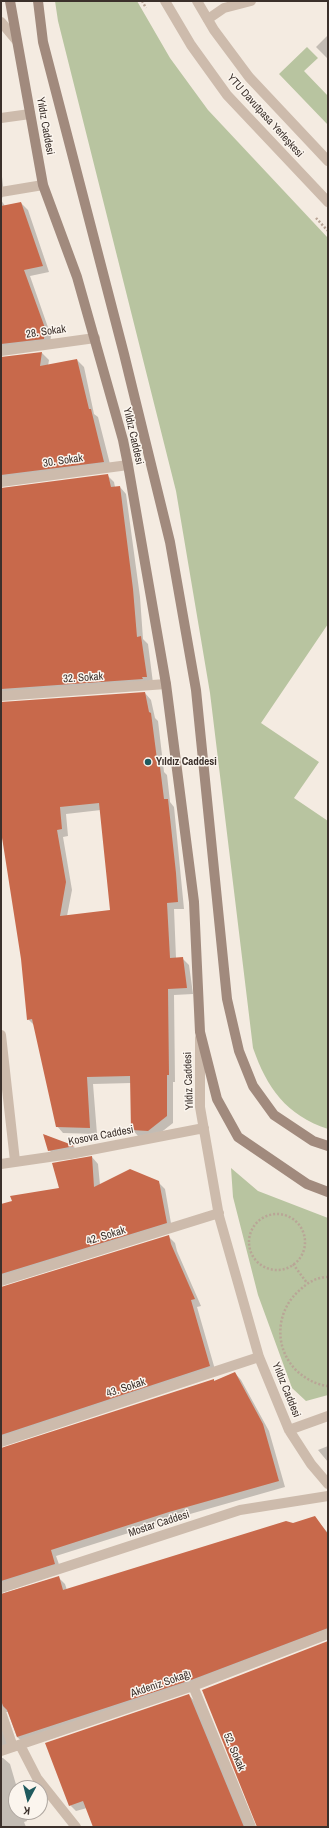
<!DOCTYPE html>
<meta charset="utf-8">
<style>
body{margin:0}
#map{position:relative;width:329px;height:1828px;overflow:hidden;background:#f4ebe1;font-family:"Archivo Narrow",sans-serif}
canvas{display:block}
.frame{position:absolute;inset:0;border:2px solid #3b302b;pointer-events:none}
.north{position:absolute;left:8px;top:1780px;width:40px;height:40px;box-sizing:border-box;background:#fbf5ee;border:1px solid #aea6a0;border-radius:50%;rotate:187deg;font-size:11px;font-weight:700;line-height:16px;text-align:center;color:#3b302b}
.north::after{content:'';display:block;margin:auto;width:14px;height:18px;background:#1f5a5e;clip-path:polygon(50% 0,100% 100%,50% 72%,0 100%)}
</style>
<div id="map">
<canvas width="329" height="1828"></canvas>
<div class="frame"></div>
<div class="north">K</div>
</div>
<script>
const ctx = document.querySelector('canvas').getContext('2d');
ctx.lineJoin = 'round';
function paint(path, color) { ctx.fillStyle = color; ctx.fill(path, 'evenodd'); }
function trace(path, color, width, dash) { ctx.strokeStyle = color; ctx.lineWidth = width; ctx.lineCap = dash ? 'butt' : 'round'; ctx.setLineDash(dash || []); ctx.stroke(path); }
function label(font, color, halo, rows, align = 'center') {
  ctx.font = font + ' "Archivo Narrow",sans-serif'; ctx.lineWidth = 3; ctx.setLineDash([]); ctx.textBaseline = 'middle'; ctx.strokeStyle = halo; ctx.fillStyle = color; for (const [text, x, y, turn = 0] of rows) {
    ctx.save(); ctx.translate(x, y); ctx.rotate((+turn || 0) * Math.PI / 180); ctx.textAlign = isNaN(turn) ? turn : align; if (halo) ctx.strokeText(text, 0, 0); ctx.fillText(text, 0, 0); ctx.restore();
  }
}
const green = new Path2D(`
 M55,1H137L170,58L208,110L328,238V624L261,723L319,762L294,798L328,821V1129C286,1115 267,1088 253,1048L210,693L176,491L58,21Z
 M307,47L318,58L304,71L328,96V125L279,74Z
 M231,1168L258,1191L328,1218V1395L306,1401L292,1388L258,1295L233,1197Z`);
const shadow = new Path2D(`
 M328,35V59L316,47Z
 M1,168L4,194L1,200Z
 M1,200L5,206L21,203L28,210L49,272L30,276L51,336L50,345L2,355L1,359L42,353L49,360L48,366L77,360L84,367L94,414L98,417L111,468L2,486L1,490L107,475L114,482L115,487H120L126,494L140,597L143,639L148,644L153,683L4,697L1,703Z
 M145,693L151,700L155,718L158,721L164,772L167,775L170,802L174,807L184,909H174L176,958H182L189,965L193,994L174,995L175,1082H173V1123L155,1137L138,1136L132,1129L131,1083L93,1084L97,1134L63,1133L57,1126L35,1026L28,1019L22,959L3,840L1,838V704ZM101,810L111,911L67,916L72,890L63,837L68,836L66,814Z
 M45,1135L74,1147L79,1152L55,1156L49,1150Z
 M92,1157L98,1164L100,1185L158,1182L165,1189L172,1229L2,1283L1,1288L169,1237L175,1243L177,1251L201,1306L197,1307L216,1373L5,1442L1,1447V1205L60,1189Z
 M235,1373L241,1380L269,1431L285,1487L176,1518L56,1556L61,1570L1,1593V1449L213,1380L215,1381Z
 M328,1446V1462L318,1450Z
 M315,1518L328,1533V1636L24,1743L17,1737L8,1712H6L1,1717V1594L58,1577L65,1584L67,1590Z
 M189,1695L195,1702L247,1827H94L87,1808L76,1811L70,1805Z
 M1,1718L10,1748L2,1753L1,1758H3L10,1764L17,1788L16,1812H24L27,1821L24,1822L26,1827H1Z`);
const building = new Path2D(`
 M21,202L43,266L24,270L45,328L44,339L1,344V206Z
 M42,352L40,366L77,359L89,409H91L104,462L1,475V357Z
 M108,474L111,487L120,486L133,589L137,637L141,636L147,677H142L143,679L1,689V488Z
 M145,692L149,712L151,713L158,767H160L164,799H168L176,873L178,902L167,903L170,958L183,957L187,988L168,989L169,1075H167V1116L148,1131L131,1130L130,1076L87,1077L90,1128L56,1127L32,1019L27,1020L21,959L1,831V702ZM99,803L110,910L60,916L66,882L57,830L62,829L60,807Z
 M43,1134L75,1146L48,1151Z
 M92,1156L94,1187L130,1169L159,1181L167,1223L1,1274V1204L12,1201L10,1196L59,1188L52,1163Z
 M169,1235L171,1244L195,1299L191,1300L210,1366L1,1435V1287Z
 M235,1372L263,1424L279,1481L169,1512L51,1550L55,1564L1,1581V1448L214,1379V1381Z
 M315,1516L328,1534V1628L191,1680L17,1737L7,1710L3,1706L1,1700V1594L59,1576L63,1590L286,1521L293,1523Z
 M328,1641V1827H257L202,1690Z
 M189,1694L244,1827H93L83,1801L69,1806L45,1743Z`);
const path = new Path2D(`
 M142,1L146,8
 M316,218L328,231
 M249 1242a28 28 0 1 1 56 0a28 28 0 1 1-56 0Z
 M293,1264L307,1283
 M328,1277C318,1277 308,1282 301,1289C275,1310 273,1349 298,1372C306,1379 317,1385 328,1386`);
const service = new Path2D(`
 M208,19L224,8L251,1`);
const minor = new Path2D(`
 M165,1L191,45L227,95L328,202
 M197,1L214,30L249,77L328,161
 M1,22L17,41
 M1,118L30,114
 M1,192L43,185
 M1,351L95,338
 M1,482L128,465
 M1,696L166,684
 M1,1035L15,1161
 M200,1038V1107L219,1216L259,1357L289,1430L311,1464L328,1484
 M1,1164L70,1154L204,1128
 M1,1281L219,1213
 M289,1430L328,1416
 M1,1442L259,1357
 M1,1588L240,1510L328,1496
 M193,1686L251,1827
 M1,1712L13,1747
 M20,1745L37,1778L76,1827
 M1,1751L193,1686L328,1634`);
const secondary = new Path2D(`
 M10,1L43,185L77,277L123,440L128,465L166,684L194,902L200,1032L217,1099L238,1137L307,1184L328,1192
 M38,1L43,42L124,354L170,542L196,690L227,999L239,1051L253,1086L274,1115L313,1141L328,1146`);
const markers = [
 [148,762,4,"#1f5a5e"]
];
const streetNames = [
 ["YTU Davutpasa Yerleşkesi",265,116,48],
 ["Yıldız Caddesi",45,126,80],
 ["28. Sokak",46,332,-8],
 ["Yıldız Caddesi",133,436,77],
 ["30. Sokak",63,461,-8],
 ["32. Sokak",83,678,-4],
 ["Yıldız Caddesi",189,1081,-92],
 ["Kosova Caddesi",101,1136,-11],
 ["42. Sokak",106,1236,-17],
 ["43. Sokak",126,1388,-18],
 ["Yıldız Caddesi",286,1390,68],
 ["Mostar Caddesi",159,1524,-18],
 ["Akdeniz Sokağı",161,1684,-19],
 ["52. Sokak",234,1752,67]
];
const poiNames = [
 ["Yıldız Caddesi",156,762]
];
paint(green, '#b8c4a0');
paint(shadow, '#0003');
paint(building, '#c8694b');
trace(path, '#b9a596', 2.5, [2, 2]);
trace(service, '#cdbbac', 10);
trace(minor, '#cdbbac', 10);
trace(secondary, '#a18a7d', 10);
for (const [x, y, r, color] of markers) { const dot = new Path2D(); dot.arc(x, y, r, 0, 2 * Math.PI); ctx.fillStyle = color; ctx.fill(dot); trace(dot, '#fbf5ee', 1.5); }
label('11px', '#3b302b', '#fbf5ee', streetNames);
label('bold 11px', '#3b302b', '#fbf5ee', poiNames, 'left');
</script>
